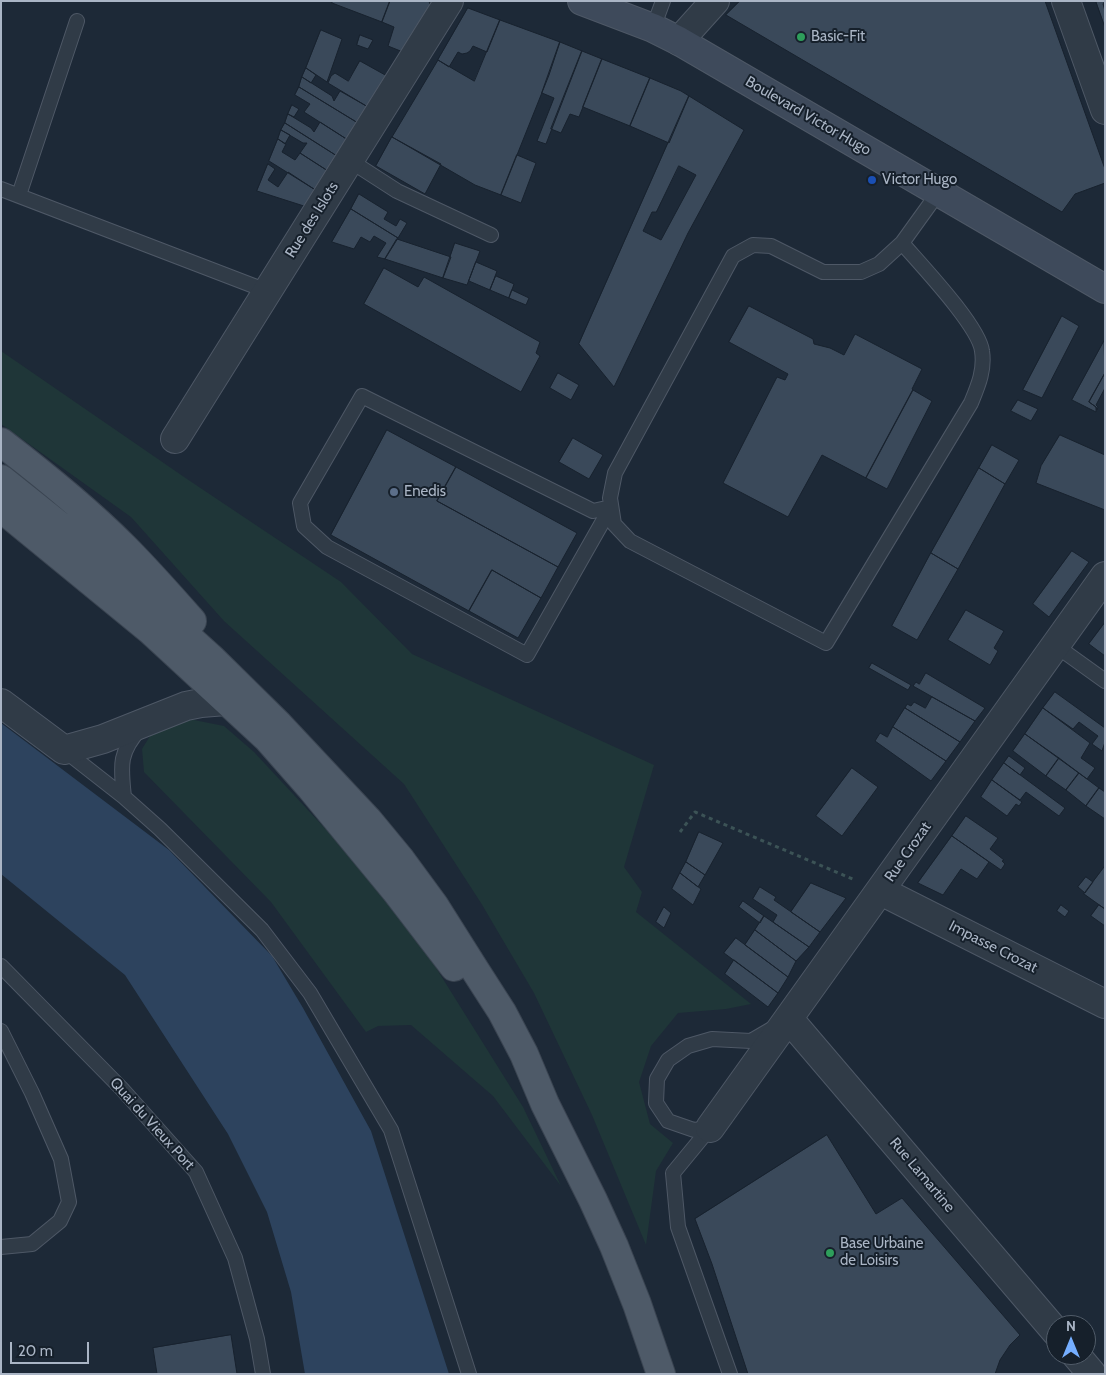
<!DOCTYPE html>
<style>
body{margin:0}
#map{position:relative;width:1106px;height:1375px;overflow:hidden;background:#1d2937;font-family:Cabin,sans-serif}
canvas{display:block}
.frame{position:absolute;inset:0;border:2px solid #aab5c5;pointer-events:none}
.north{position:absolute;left:1046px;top:1315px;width:50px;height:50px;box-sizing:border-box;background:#16202b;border:1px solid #515c69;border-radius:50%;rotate:0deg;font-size:14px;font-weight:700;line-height:20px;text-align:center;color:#aab5c5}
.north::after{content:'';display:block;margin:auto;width:18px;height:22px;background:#75aeff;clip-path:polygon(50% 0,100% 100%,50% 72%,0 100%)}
.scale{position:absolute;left:10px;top:1342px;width:79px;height:22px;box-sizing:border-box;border:2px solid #aab5c5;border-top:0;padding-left:6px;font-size:15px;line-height:18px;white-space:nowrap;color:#aab5c5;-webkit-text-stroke:4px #16202b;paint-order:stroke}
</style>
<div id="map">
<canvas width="1106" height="1375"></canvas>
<div class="frame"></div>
<div class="north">N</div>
<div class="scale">20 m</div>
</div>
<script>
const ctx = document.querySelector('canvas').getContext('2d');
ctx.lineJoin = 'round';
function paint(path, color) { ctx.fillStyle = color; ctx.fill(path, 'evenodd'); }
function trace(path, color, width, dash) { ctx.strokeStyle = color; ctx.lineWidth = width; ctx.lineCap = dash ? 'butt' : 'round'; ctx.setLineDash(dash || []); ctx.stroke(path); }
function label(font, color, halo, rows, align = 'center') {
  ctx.font = font + ' Cabin,sans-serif'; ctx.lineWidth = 4; ctx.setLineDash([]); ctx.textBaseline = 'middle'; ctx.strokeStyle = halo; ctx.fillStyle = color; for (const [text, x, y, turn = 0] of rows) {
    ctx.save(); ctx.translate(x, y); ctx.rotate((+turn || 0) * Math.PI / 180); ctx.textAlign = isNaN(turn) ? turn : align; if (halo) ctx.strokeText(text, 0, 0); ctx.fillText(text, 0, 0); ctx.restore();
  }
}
const green = new Path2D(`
 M1,351L187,479L341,582L412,654L654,765L624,867L642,892L636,912L751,1004L726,1009L678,1013L651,1046L639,1082L650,1124L673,1143L656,1171L646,1245L592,1115L534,993L481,903L404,784L224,621L131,517L1,424Z
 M184,718L224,726L254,752L398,907L523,1107L561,1186L493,1096L411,1025L378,1026L366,1032L271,902L144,772L142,749L150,736Z`);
const water = new Path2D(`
 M1,723L169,850L272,956L303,1008L371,1131L449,1374H305L291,1292L267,1212L228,1134L125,975L1,874Z`);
const building = new Path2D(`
 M333,1H390L382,22L332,3Z
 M390,1H429L430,5L403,52L388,46L394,27L382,22Z
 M740,1H1045L1105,169V183L1075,194L1062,212L726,15Z
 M1096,1H1105L1103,4L1105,11V27Z
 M468,8L500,20L487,52L473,46L470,51L467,53L462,54L458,52L449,67L438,60Z
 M500,20L560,42L549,75L501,195L475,185L392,137L438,60L474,81Z
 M321,30L342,39L327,82L306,68Z
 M360,35L373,40L368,49L357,45Z
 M560,42L582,51L546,144L537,141L554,98L542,93Z
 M582,51L602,59L579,117L570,114L561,133L551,129Z
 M602,59L650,78L630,126L583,107Z
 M360,61L387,76L368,107L328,83L331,76L335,73L348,81Z
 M306,68L316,75L311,83L302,77Z
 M302,77L332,96L334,101L340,91L368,107L358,123L299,87Z
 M650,78L681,91L689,96L669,143L630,126Z
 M299,87L358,123L348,140L304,112L310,104L295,95Z
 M689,96L744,130L688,233L614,387L579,344ZM679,166L696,175L661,240L643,231L652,212H656Z
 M292,105L299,109L294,117L288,114Z
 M288,114L311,128L314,132L320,122L348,140L337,156L285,123Z
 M285,123L337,156L328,171L300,153L307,143H303L281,130Z
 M281,130L290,135L285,144L278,139Z
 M392,137L441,164L425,194L376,166Z
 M278,139L286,144L282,152L295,160L300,153L328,171L317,191L269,161Z
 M517,155L536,163L521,203L501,195Z
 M268,164L275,169L268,180L278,187L288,172L317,191L307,207L257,191Z
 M359,194L388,212L384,219L396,226L400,219L407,223L398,238L351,209Z
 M351,209L398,238L385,259L377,257L386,243L374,236L370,242L361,237L354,249L332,242Z
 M397,239L451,257L443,278L385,259Z
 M455,243L480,251L467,285L443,278Z
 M476,262L497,271L490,290L469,281Z
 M384,268L418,287L424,277L540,342L536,353L540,356L521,392L364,304Z
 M496,276L514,284L509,298L490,290Z
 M512,290L529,298L526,305L509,298Z
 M749,306L813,339L814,344L830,348L844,355L855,334L922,369L912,389L913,390L866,478L822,455L788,517L723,483L777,377L785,380L788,374L729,342Z
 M1062,316L1079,326L1042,398L1023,390Z
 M1104,341L1105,373L1089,402L1096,407V412L1072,400Z
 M558,373L579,385L571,400L550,388Z
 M1105,373V388L1096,405L1098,407L1097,410L1096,407L1089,402Z
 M913,390L932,401L887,489L866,478Z
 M1018,400L1038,409L1031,421L1011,411Z
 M387,430L456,467L437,501L558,567L541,598L492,570L469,611L331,535Z
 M1060,435L1105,455V510L1036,483L1041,466Z
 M573,438L603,455L589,479L559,462Z
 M992,445L1019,460L1005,484L979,468Z
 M456,467L577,533L558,567L437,501Z
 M979,468L1005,484L958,569L931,553Z
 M1072,551L1089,562L1049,617L1033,604Z
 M931,553L958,569L917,640L892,626Z
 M492,570L541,598L518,638L469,611Z
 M966,610L1004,631L994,648L998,651L990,665L948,640Z
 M1104,624L1105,625V656L1089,644Z
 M872,663L911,685L908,690L869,668Z
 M926,673L985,708L975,721L913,686L916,682L919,684Z
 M1055,692L1105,728V742L1102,751L1092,744L1098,736L1079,722L1073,729L1043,708Z
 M932,697L975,721L960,742L905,708L907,704L911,706L914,702L925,708Z
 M905,708L960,742L946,761L893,727Z
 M1043,708L1090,743L1081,758L1095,768L1087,779L1025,734Z
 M893,727L946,761L931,781L875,741L880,733L887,737Z
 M1025,734L1059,758L1046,776L1013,751Z
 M1009,756L1025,768L1020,775L1004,763Z
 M1059,758L1079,773L1066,790L1046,776Z
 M1004,763L1065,808L1059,816L1026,792L1020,800L992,780Z
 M852,768L878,787L842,836L816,816Z
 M1079,773L1099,788L1086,806L1066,790Z
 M992,780L1022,802L1019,806L1016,804L1007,816L981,797Z
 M1099,788L1105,792V819L1086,806Z
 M966,816L998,838L990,849L1004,860L1002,861L1005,864L1001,870L952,836Z
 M699,832L723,843L705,875L686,862Z
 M952,836L989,862L977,879L961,869L943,895L918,883Z
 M686,862L705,875L698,887L680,873Z
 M1105,866V909L1084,894Z
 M680,873L701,889L693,905L672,889Z
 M1086,877L1093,882L1085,893L1078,887Z
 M811,883L846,898L820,932L791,912Z
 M760,887L776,897L774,900L820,932L809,947L773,922L777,915L753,899Z
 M743,901L764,916L760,923L739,907Z
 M1061,905L1069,911L1065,917L1057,911Z
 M1099,905L1105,909V926L1091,916Z
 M664,907L671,913L664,928L656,922Z
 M764,916L809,947L796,961L755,930Z
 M755,930L796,961L788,977L745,945Z
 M736,938L788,977L778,993L724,953Z
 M734,960L778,993L768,1007L725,974Z
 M827,1135L876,1214L902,1198L1020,1335L1010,1345L1000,1360L995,1374H748L712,1264L695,1219Z
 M231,1335L237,1374H157L153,1348Z`);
const path = new Path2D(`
 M680,832L695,812L855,880`);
const lane = new Path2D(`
 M653,28L663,1
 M349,160L397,191L491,235
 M1,189L267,291
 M19,195L77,21
 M902,243C921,265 979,326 982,351C985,370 978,386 971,403L826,643L630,541L614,524L610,498L615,473L733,256L753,245L771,246L823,272H861L879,264L902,243L938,193
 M362,396L593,511L611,507L527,655L327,547L304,526L300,503Z
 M1055,645L1105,681
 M64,750L124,797L160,829L262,930L310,993L391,1130L469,1374
 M124,797C121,767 118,753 140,729
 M1,966L122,1089L196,1172L235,1258L257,1339L263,1374
 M1,1031L32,1093L61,1159L69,1202L60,1221L32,1244L1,1247
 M710,1128L673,1173L678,1227L730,1374
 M710,1128L694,1130L668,1121L656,1103L657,1079L668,1060L688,1046L712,1039L751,1041L775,1027`);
const street = new Path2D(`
 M1066,1L1105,110
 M679,41L715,1
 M175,439L449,1
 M1,703L64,750L103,739L186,706L201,703L226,701
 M881,891L1105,1004
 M789,1019L1056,1332
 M710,1128L1105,576
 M1076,1355L1092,1374`);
const secondary = new Path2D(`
 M582,1L653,28L679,41L1105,289`);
const primary = new Path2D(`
 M1,442C44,475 86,509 124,547C148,571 170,596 192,621
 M1,479L100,558L213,660L279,725L368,820L401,860L434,905L475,970L502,1012L524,1054L545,1104L593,1200L614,1246L637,1304L661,1374
 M1,508L151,631L268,739L311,788L395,890L454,967`);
const markers = [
 [801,37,5,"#2e9e5b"],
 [872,180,5,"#1a4fb4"],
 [394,492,5,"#5c6f8a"],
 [830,1253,5,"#2e9e5b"]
];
const poiNames = [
 ["Basic-Fit",811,37],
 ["Victor Hugo",882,180],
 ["Enedis",404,492],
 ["Base Urbaine",840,1244],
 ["de Loisirs",840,1261]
];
const streetNames = [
 ["Boulevard Victor Hugo",808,116,30],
 ["Rue des Islots",312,220,-58],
 ["Rue Crozat",908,852,-55],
 ["Impasse Crozat",993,947,27],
 ["Quai du Vieux Port",152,1124,48],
 ["Rue Lamartine",922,1175,50]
];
paint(green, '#1f3638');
paint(water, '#2d435e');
paint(building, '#3a495a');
trace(building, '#18222e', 1);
trace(lane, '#4e5866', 16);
trace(street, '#4e5866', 30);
trace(secondary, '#4e5866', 30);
trace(primary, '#3a4451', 30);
trace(path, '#3c5356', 3, [4, 4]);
trace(lane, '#303b47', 14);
trace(street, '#303b47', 28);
trace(secondary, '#3e4a5b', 28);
trace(primary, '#4e5a68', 28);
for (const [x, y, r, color] of markers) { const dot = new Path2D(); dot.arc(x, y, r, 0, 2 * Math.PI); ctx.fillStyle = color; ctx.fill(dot); trace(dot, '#16202b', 2); }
label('15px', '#aab5c5', '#16202b', poiNames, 'left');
label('15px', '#aab5c5', '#16202b', streetNames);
</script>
